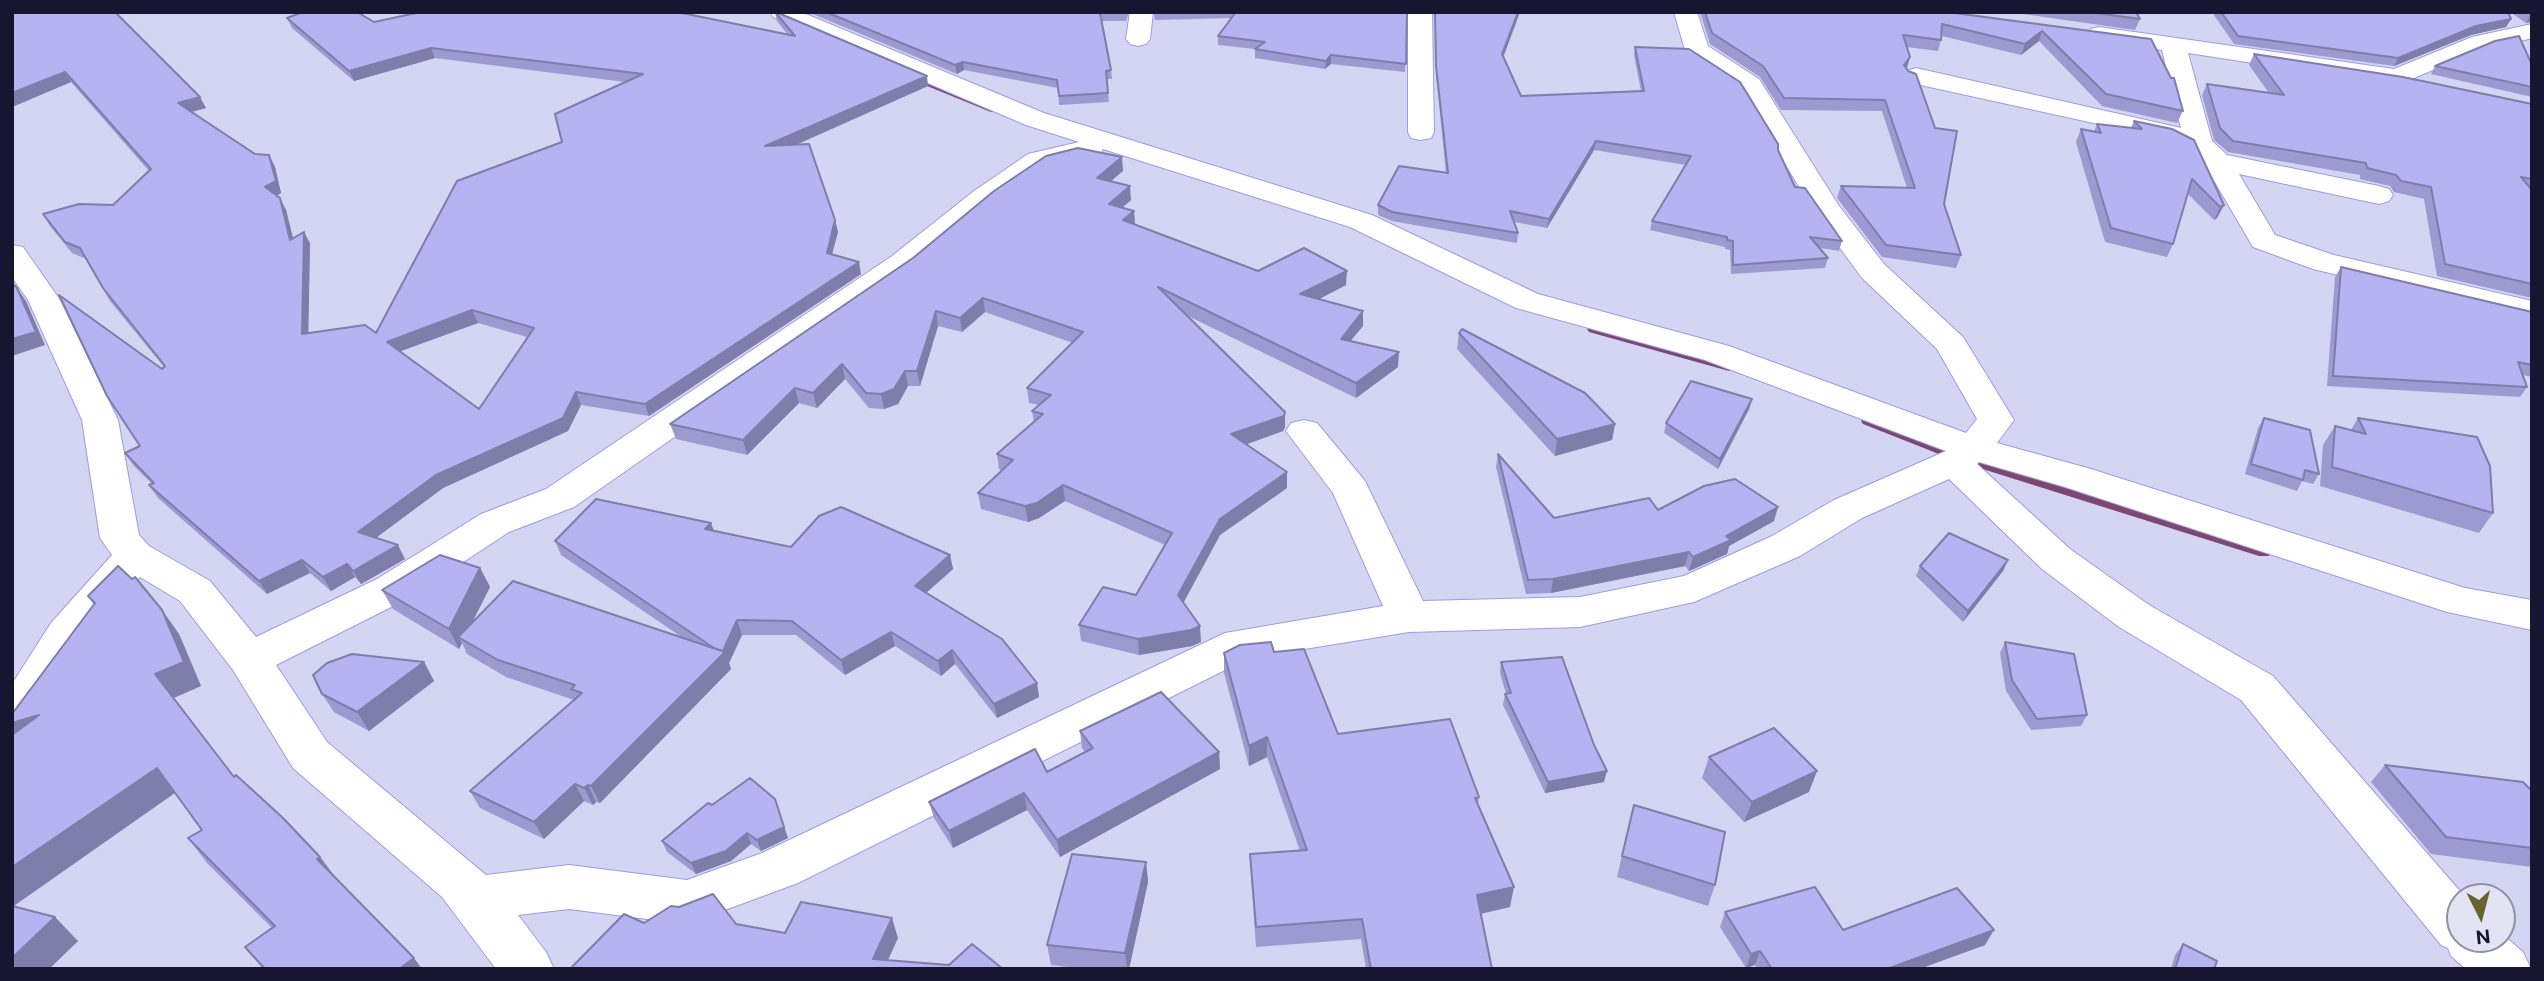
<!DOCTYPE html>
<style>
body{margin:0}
#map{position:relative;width:2544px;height:981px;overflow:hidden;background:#d4d4f3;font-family:"Public Sans",sans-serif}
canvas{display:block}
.frame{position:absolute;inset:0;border:14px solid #171530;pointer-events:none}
.north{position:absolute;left:2446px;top:883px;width:70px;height:70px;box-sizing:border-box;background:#e3e3f3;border:2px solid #9191a5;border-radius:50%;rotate:174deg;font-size:19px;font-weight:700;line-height:28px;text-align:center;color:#171530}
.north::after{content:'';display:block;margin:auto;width:24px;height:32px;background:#67632f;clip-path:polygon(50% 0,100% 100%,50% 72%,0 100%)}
</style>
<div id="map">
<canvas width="2544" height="981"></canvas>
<div class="frame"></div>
<div class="north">N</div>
</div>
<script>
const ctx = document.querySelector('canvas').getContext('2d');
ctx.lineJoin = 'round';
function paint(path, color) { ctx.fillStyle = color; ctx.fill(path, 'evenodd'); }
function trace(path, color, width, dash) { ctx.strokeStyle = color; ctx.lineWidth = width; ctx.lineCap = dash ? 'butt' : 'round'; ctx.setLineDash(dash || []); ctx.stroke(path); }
const stream = new Path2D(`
 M913,74L997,108L999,110L991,112L910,79L908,77Z
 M1593,325L1733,364L1735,367L1729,371L1589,332L1587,329Z
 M1868,417L1964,454L2269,548L2271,552L2269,556H2259L1954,460L1863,424L1861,421L1863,418Z`);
const street = new Path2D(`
 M770,12H801L1044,113L1372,215L1538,294L1729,346L1966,433L1977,419L1937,349L1862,278L1816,215L1740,89L1688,55L1685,50L1674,12H1697L1708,46L1759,79L1839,206L1884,264L1963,337L2014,420L1997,443L2091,469L2465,588L2532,600V630L2447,612L2065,487L1979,462L1977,464L2070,549L2149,605L2273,676L2465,897H2460V939H2502V934L2523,952L2531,969H2466L2451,956L2448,948L2441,945L2241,700L2119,627L2042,569L1949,479L1862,518L1800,556L1694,602L1580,627L1409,632L1249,658L798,883L687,924L569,909L518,915L546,952L554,969H496L442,897L293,768L233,670L180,601L140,577L81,645L28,735L12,741V684L51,623L112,555L100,538L82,420L28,300L12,277V245L23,247L60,300L118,420L139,535L149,546L210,581L256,637L377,579L481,514L546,489L892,256L974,191L1028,154L1079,142L1026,125L773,17ZM1103,149L1350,227L1516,308L1705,360L1946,451L1834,500L1772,536L1684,576L1580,597L1423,601L1365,481L1317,423L1304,420L1291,423L1286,431L1333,493L1383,606L1225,633L762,853L687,880L569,865L486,875L327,742L276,665L407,599L509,532L574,507L914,270L994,203L1048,166L1101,153Z
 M1130,12H1153L1150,39L1146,44L1138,46L1130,44L1126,39Z
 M1408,12H1432L1434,132L1431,138L1421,140L1411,138L1408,132Z
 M2532,24V38L2472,53L2398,85L2188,53L2212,141L2227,155L2379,186L2389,189L2393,195L2389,201L2379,204L2239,174L2275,235L2334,255L2532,301V321L2313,269L2253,247L2202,160L2185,143L1916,84L1907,81L1903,76L1907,71L1916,68L2181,128L2162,50L2091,39L2087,34L2091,29L2099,27L2394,69L2472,37Z`);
const wall = new Path2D(`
 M12,12L206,108L191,112L255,154L269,155L275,167L281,193L276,196L286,210L293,238L310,243L308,333H376L562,142L625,82L435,58L354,81L292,28L287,18L374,22L788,35L777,21L775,12L928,86L796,145L835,220L838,232L832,254L861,274L649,416L581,405L568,431L443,488L376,538L405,559L361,584L355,577L331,591L310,573L267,594L158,498L149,485L152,484L134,466L125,453L140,446L162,369L164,367L110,301L86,259L72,253L50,226L43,214L113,205L149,171L71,82L12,107ZM478,323L527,337L479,409L400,351Z
 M808,12H1129L1126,21H1101L1111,70L1112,79H1107L1109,102L1059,105L1058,88L964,70L957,74Z
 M1154,12H1407L1405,72L1331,64L1325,69L1255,58V49L1218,45V36L1231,18L1155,20Z
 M1435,12H1520L1503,57L1521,96L1641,91L1634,55L1635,47L1778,150L1795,187L1842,241L1839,251L1820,248L1828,258L1825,268L1731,274L1730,250L1725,249V247L1650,230L1652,221L1686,165L1594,150L1547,228L1514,222L1518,233L1517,243L1392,221L1378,215V205L1446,173L1436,75Z
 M1700,12H1947L2151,39L2183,111L2177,123L2102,106L2039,41L2021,55L1942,36L1938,51L1907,47V69L1944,204L1961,255L1956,268L1882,257L1837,198L1841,186L1907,188L1882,111L1781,110L1760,77L1710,44Z
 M2009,12H2136L2140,19L2135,30Z
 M2212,12H2508L2511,19L2506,27L2471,35L2394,66L2234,44Z
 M2510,12H2532L2526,23Z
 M2254,54L2532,104V298L2437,276L2424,199L2394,192L2390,186L2360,179V175L2228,152L2214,140L2202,95L2207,84L2269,93L2249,65Z
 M2532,65V97L2431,74L2435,66Z
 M2134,121L2224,205L2217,218L2214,220L2188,194L2173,244L2167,257L2105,242L2076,142L2081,129L2094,132L2097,124L2131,128Z
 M1123,171L1110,181L1131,200L1122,208L1134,211L1135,224L1258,271L1346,285L1319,299L1363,311V326L1350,341L1398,367L1356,398L1186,315L1285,412V427L1283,431L1246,444L1287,472V488L1220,535L1183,603L1201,642L1192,646L1139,655L1081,641L1079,625L1136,595L1165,545L1065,501L1039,518L1028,522L981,509L978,493L1003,471L999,469L997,454L1034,422L1032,411L1039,405L1029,403L1027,388L1073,343L985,312L962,332L938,326L920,386H908L898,404L884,409L869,408L845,379L817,408L799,403L747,455L676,439L670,424Z
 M2341,267L2532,312V377L2523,375L2527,387L2520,397L2327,386L2335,277Z
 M1459,333L1615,424L1612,440L1555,456L1457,349Z
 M1752,399L1749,409L1718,469L1664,433L1666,423Z
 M2264,418L2319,474L2313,484L2302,481L2297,491L2245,474L2258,428Z
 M2358,418L2493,513L2479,533L2320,486L2323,445L2335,426L2351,430Z
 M1498,454L1554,518L1658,510L1774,521L1729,546L1727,554L1689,571L1685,566L1551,593L1526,594L1496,467Z
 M714,531L791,547L950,555L953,569L926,593L1037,683L1039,697L997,718L955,664L941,676L895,646L845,675L796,635H742L729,663L731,669L600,803L596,802L593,805L584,801L544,839L480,808L470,791L574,700L506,677L467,654L462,643L459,649L393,609L382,590L480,568L490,587L472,623L683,638L561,555L555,541Z
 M2008,560L2003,571L1963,622L1916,576L1920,566Z
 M88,596L162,610L179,634L201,686L174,698L234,777L320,857L335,877L422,969H263L245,947L272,928L207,863L188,838L202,830L175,793L14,906L78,941L49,969H12V714L94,605Z
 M2005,642L2087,715L2081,726L2031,730L2006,691L2000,653Z
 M1274,652L1338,734L1479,797L1478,805L1510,907L1481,914L1492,969H1366L1361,939L1256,947L1251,874L1250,854L1300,851L1267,757L1249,766L1224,673V653Z
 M424,662L434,681L369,731L334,712L322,694Z
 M1501,662L1604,782L1545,793L1503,705L1505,694H1506L1500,673Z
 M1080,731L1219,752L1220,769L1060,857L1027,810L953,848L934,818L929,802L1047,772L1085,752L1082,748Z
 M1709,757L1809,792L1744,822L1702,778Z
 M2385,765L2532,791V867L2431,854L2371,782Z
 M708,803L788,838L761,851L751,844L731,861L696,874L667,852L662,841Z
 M1634,805L1715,885L1708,906L1617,877Z
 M1146,862L1148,882L1129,969H1084L1051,965L1047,945Z
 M1725,912L1843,930L1985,945L1919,969H1757L1755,965L1746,968L1720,927Z
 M2183,944L2214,969H2171L2175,955Z`);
const shadedWall = new Path2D(`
 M1518,12H1520L1501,63L1502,54Z
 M2532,14V22L2526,23L2530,15Z
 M2511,19L2506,27L2471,35L2394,66L2398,58L2476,26Z
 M2042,31L2039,41L2021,55L2025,44Z
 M431,48L435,58L354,81L349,71Z
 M1331,55V64L1325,69L1326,61Z
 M1910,57L1907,68L1900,76L1904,65Z
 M963,62L964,70L957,74L955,65Z
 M65,72L71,82L12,107V93Z
 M927,76L928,86L768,157L765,146Z
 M200,97L206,108L184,114L178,103Z
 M1596,141L1594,150L1547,228L1549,219Z
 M269,155L275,167L281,193L271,199L265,187Z
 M1122,157L1123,171L1098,192L1097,178Z
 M1130,186L1131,200L1110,218L1109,204Z
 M280,198L286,210L296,251L290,240Z
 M2224,205L2217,218L2214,220L2220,207Z
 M1134,211L1135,225L1123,220Z
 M835,220L838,232L829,265L827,253Z
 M304,232L310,243L308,347L302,334Z
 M859,262L861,274L649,416L645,404Z
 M1347,271L1346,285L1300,309V294Z
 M17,288L26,301L45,345L12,356V339Z
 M983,298L985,312L962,332L960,318Z
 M472,310L478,323L393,354L387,342Z
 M936,311L938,326L920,386L917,371Z
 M1363,311V326L1340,354L1341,339Z
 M1399,352L1398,367L1356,398V383Z
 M842,364L845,379L817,408L813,393Z
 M905,371L908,386L898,404L884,409L881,394Z
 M795,388L799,403L747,455L743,440Z
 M576,392L581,405L568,431L443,488L366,545L358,532L436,475Z
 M1752,399L1749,409L1718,469L1720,459Z
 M1285,412V427L1283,431L1231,450V434Z
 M1615,424L1612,440L1555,456L1557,439Z
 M1287,472V488L1220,535L1179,611L1178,595L1220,519Z
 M1063,485L1065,501L1039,518L1028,522L1025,506Z
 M1778,507L1774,521L1729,546L1727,554L1689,571L1693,557L1726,536Z
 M711,523L716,537L705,529Z
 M398,545L405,559L361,584L353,571Z
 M1689,552L1685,566L1551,593L1553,579Z
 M950,555L953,569L918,600L915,586Z
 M302,560L310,573L267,594L259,581Z
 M2008,560L2003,571L1963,622L1968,611Z
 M347,564L355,577L331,591L323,577Z
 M480,568L490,587L463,640L458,637L462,643L459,649L449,629Z
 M162,610L179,634L201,686L173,698L155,674Z
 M737,620L742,635L729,663L731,669L600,803L591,786L722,653Z
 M1200,626L1201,642L1192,646L1139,655L1138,639Z
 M891,632L895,646L845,675L841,660Z
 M952,650L955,664L941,676L938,661Z
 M424,662L434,681L369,731L357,712Z
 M1037,683L1039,697L997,718L994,704Z
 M39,715L25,749L12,735V723Z
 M1267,737V757L1249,766V746Z
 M1219,752L1220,769L1060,857L1057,840Z
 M157,768L176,792L12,907V867Z
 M1607,771L1604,782L1545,793L1548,782Z
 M1817,771L1809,792L1744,822L1752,802Z
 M575,784L584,801L544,839L534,822Z
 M588,785L596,802L593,805L584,788Z
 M1024,793L1027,810L953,848L949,831Z
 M775,799L788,838L761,851L757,840Z
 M747,833L751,844L731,861L696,874L691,863Z
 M320,857L338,881L317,859Z
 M1146,862L1148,882L1129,969H1127L1125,953Z
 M1514,887L1510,907L1474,915L1477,895Z
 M55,917L78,941L49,969H12V958Z
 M892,918L898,938L884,969L873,959Z
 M1994,930L1985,945L1919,969H1887Z
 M1760,951L1755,965L1746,968L1751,954Z
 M414,958L422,969H399Z`);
const building = new Path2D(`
 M12,12H115L200,97L178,103L255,154L269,155L276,181L265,187L280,198L290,240L304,232L302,334L365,325L376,333L457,181L562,142L555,114L643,74L431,48L349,71L287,18L303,12H357L374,22L421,12H677L795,36L775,12H776L927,76L765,146L809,144L835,220L827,253L859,262L645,404L576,392L563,418L436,475L358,532L398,545L353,571L347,564L323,577L302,560L259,581L149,485L154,483L125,453L140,446L107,396L59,295L162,369L165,366L103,288L80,248L65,242L43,214L79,204L113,205L151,169L65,72L12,93ZM472,310L534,328L479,409L387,342Z
 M826,12H1126L1100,13L1111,70L1106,71L1108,93L1059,96L1057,80L963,62L955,65Z
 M1236,12H1407L1406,64L1331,55L1326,61L1255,49L1265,42L1218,36Z
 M1435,12H1518L1502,54L1521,96L1644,91L1635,47L1689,49L1740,82L1778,144V150L1795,187L1805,188L1842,241L1810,237L1828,258L1733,265V241L1727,240V237L1652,221L1691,156L1596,141L1549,219L1510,211L1518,233L1392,212L1378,205L1399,166L1448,173L1436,66Z
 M1705,12H1947L2151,39L2171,78H2174L2183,111L2106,94L2042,31L2025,44L1942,24L1941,40L1903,35L1910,57L1904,65L1908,71L1916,74L1935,128L1957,131L1944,204L1961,255L1886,245L1841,186L1915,188L1885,100L1784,98L1763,66L1712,33Z
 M2089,12H2136L2140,19Z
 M2221,12H2508L2511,19L2476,26L2398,58L2238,36Z
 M2519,36L2532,65V87L2435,66L2495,41Z
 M2254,54L2403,77L2532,104V179L2521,177L2532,190V284L2445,264L2431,187L2401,181L2396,175L2367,168L2366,163L2233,141L2220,128L2207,84L2284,95Z
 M2134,121L2172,129L2194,140L2224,205L2220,207L2192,179L2173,244L2111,228L2081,129L2101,133L2097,124L2142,129Z
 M1078,148L1122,157L1097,178L1130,186L1109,204L1134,211L1123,220L1258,271L1304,248L1347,271L1300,294L1363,311L1341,339L1399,352L1356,383L1158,287L1285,412L1284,416L1231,434L1287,472L1220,519L1178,595L1200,626L1191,630L1138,639L1079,625L1103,587L1136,595L1172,533L1063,485L1037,503L1025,506L978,493L1013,460L997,454L1043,414L1032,411L1051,395L1027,388L1083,332L983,298L960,318L936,311L917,371H905L894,389L881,394L866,393L842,364L813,393L795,388L743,440L670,424L913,258L994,191L1046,156Z
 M2341,267L2532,312V365L2518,362L2527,387L2333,376Z
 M12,283L17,288L36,332L12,339Z
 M1462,329L1585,393L1615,424L1557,439L1459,333Z
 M1691,381L1752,399L1720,459L1666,423Z
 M2264,418L2310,430L2319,474L2305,470L2303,480L2251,464Z
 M2358,418L2477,437L2490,466L2493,513L2332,467L2335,426L2366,434Z
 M1498,454L1554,518L1649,498L1658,510L1704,486L1735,479L1778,507L1726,536L1731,540L1693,557L1689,552L1553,579L1528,580Z
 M596,499L711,523L705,529L791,547L819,516L841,507L950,555L915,586L1002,639L1037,683L994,704L952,650L938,661L891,632L841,660L792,621L737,620L723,651L714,648L555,541Z
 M1949,533L2008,560L1968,611L1920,566Z
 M440,555L480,568L449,629L382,590Z
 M118,566L132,579L135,577L162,610L184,662L155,674L234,777L236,775L283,818L320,857L317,859L414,958L399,969H265L245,947L275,926L188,838L202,830L157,768L12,867V735L39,715L12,723V714L95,603L88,596Z
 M513,581L725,652L591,786L588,785L584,788L575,784L534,822L470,791L582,693L571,689L575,685L498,660L458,637Z
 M1271,642L1274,652L1304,649L1338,734L1450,719L1479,797L1475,798L1514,887L1477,895L1492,969H1371L1362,919L1256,927L1250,854L1307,850L1267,737L1249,746L1224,653L1240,645Z
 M2005,642L2074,654L2087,715L2037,719L2012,680Z
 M352,654L424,662L357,712L322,694L313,675L327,663Z
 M1562,657L1594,745L1607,771L1548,782L1505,694L1511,693L1501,662Z
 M1161,692L1219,752L1057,840L1024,793L949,831L929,802L1035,749L1047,772L1093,748L1080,731Z
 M1774,728L1817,771L1752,802L1709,757Z
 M2385,765L2523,782L2532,791V848L2446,837Z
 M750,778L775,799L784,827L757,840L747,833L726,851L691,863L662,841L708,803L712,805Z
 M1634,805L1725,832L1715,885L1622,856Z
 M1072,854L1146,862L1125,953L1047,945Z
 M1815,887L1843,930L1957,888L1994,930L1887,969H1772L1760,951L1751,954L1725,912Z
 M713,894L736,924L785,933L801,902L892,918L873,959L949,965L972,944L1003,969H570L624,914L644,923L671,906L679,907Z
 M12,906L55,917L12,958Z
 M2183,944L2217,961L2214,969H2175Z`);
paint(stream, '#7d486f');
trace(street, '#9e9be5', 2);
paint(street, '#fff');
paint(wall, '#9c9ad0');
paint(shadedWall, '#7f7da9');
paint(building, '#b5b3f2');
trace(building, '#7f7da9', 2);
</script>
